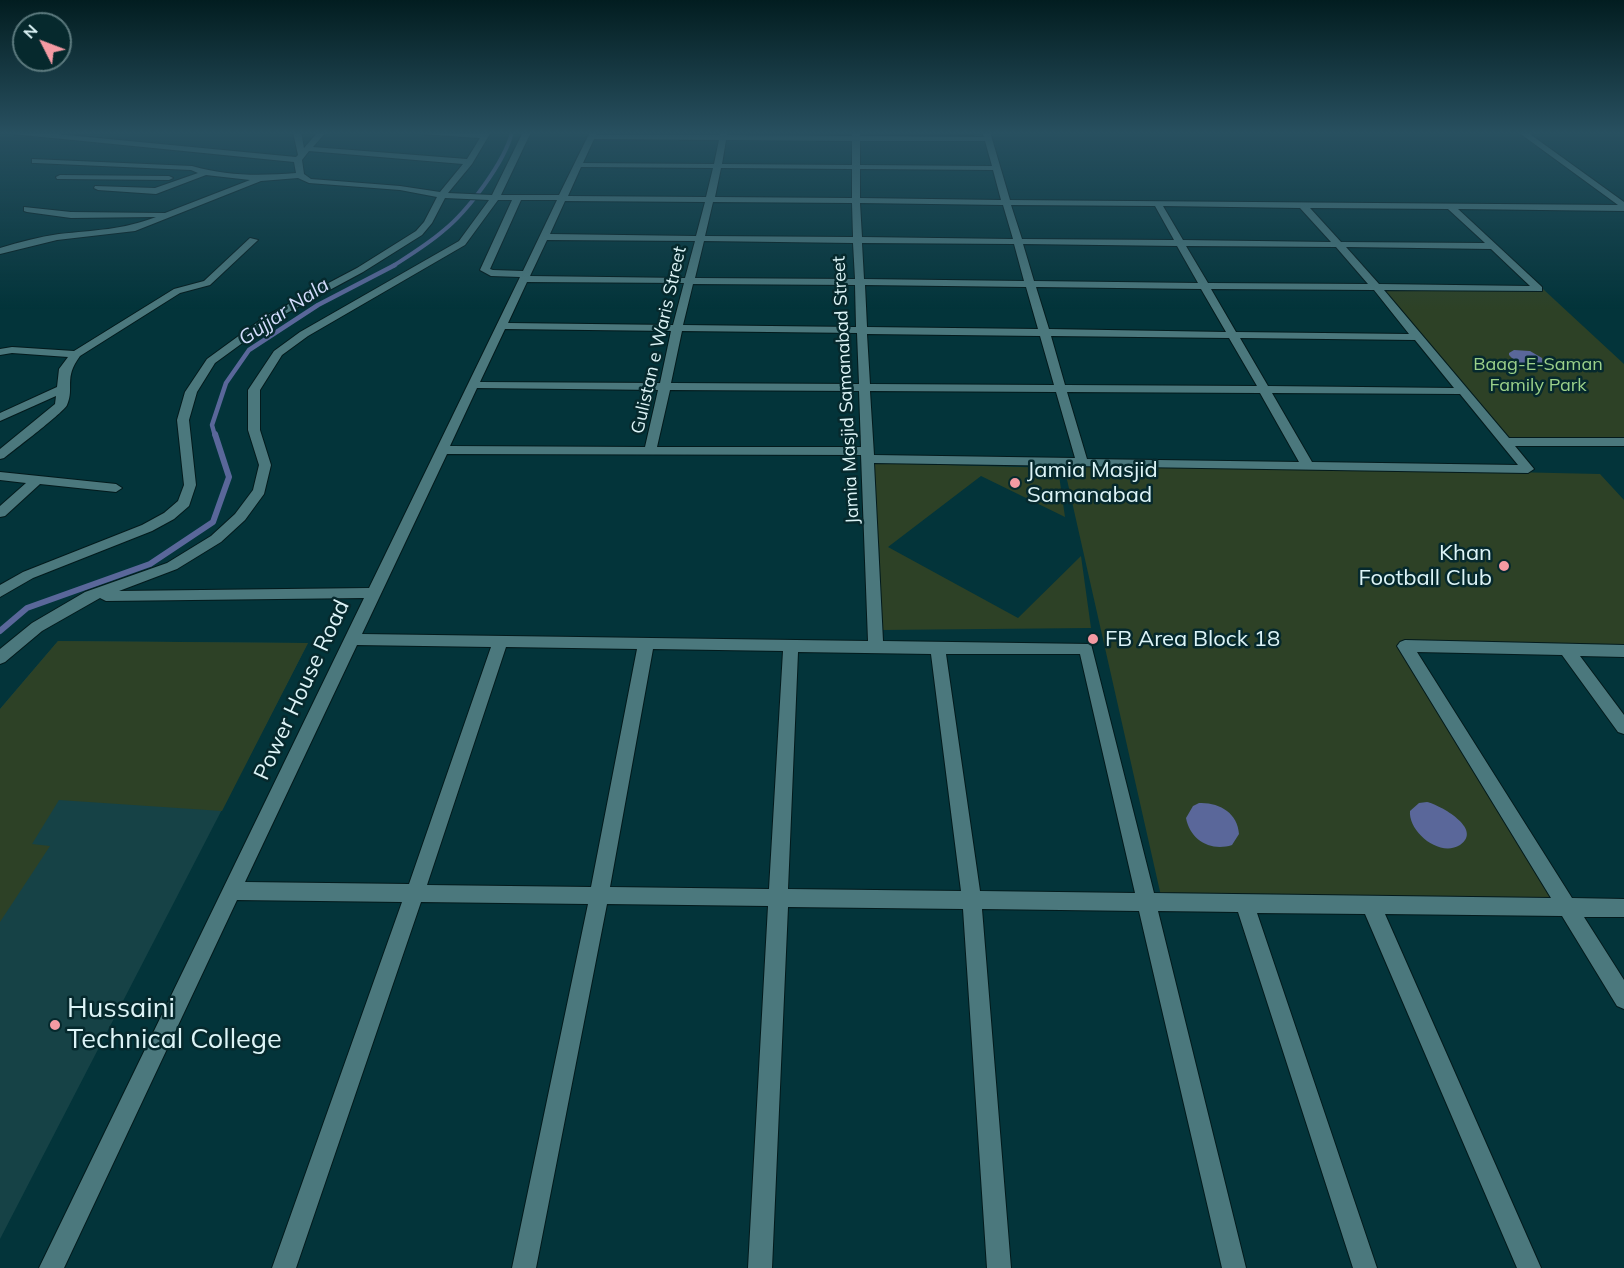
<!DOCTYPE html>
<style>
body{margin:0}
#map{position:relative;width:1624px;height:1268px;overflow:hidden;background:#03343a;font-family:Mulish,sans-serif}
canvas{display:block}
.north{position:absolute;left:12px;top:12px;width:60px;height:60px;box-sizing:border-box;background:#06292d;border:2px solid #5c7a7e;border-radius:50%;rotate:312deg;font-size:16px;font-weight:700;line-height:24px;text-align:center;color:#ddf4f7}
.north::after{content:'';display:block;margin:auto;width:21px;height:27px;background:#f49aa3;clip-path:polygon(50% 0,100% 100%,50% 72%,0 100%)}
</style>
<div id="map">
<canvas width="1624" height="1268"></canvas>
<div class="north">N</div>
</div>
<script>
const ctx = document.querySelector('canvas').getContext('2d');
ctx.lineJoin = 'round';
function paint(path, color) { ctx.fillStyle = color; ctx.fill(path, 'evenodd'); }
function trace(path, color, width, dash) { ctx.strokeStyle = color; ctx.lineWidth = width; ctx.lineCap = dash ? 'butt' : 'round'; ctx.setLineDash(dash || []); ctx.stroke(path); }
function label(font, color, halo, rows, align = 'center') {
  ctx.font = font + ' Mulish,sans-serif'; ctx.lineWidth = 5; ctx.setLineDash([]); ctx.textBaseline = 'middle'; ctx.strokeStyle = halo; ctx.fillStyle = color; for (const [text, x, y, turn = 0] of rows) {
    ctx.save(); ctx.translate(x, y); ctx.rotate((+turn || 0) * Math.PI / 180); ctx.textAlign = isNaN(turn) ? turn : align; if (halo) ctx.strokeText(text, 0, 0); ctx.fillText(text, 0, 0); ctx.restore();
  }
}
const built = new Path2D(`
 M58,641L308,643L0,1239V709Z`);
const green = new Path2D(`
 M1376,287L1543,289L1624,364V442H1505Z
 M1063,462L1600,474L1624,500V648L1406,646L1569,907L1161,896Z
 M872,463L1058,468L1065,517L981,476L888,547L1018,618L1081,556L1091,628L882,630L879,542L877,540Z
 M58,641L308,643L222,811L59,800L32,844L50,846L0,922V709Z`);
const water = new Path2D(`
 M1514,350L1530,351L1542,358L1543,363C1531,369 1518,365 1509,355V353Z
 M1427,802C1440,805 1484,829 1460,845C1439,858 1408,831 1410,811L1419,803Z
 M1199,803C1219,802 1238,813 1239,834L1232,845C1211,852 1190,840 1186,818L1193,806Z`);
const streamFar2 = new Path2D(`
 M393,266C410,255 428,244 443,231C467,212 505,162 512,132`);
const streamFar1 = new Path2D(`
 M215,436L212,425L226,383L249,350L318,305L395,265`);
const stream = new Path2D(`
 M0,631L27,608L150,564L213,522L229,477L215,434`);
const minor = new Path2D(`
 M9,132H35L296,157L298,155L293,132H301L304,148L318,132H326L313,147L467,159L480,138L423,134L419,132H491L472,164L448,193L492,195L523,132H531L501,195H559L590,132H598L596,135H720V132H728L727,135L852,136V132H860V136L984,137L982,132H990L1010,200L1618,205L1518,132H1527L1624,202V211L1458,209L1542,287V291L1384,290L1509,438H1624V446H1515L1534,469L1528,473L874,463L883,641L1091,644L1154,893L1551,898L1397,646L1400,642L1405,640L1624,645V657L1580,656L1624,715V734L1618,732L1562,655L1417,652L1572,898L1624,899V917H1584L1624,980V1009L1617,1006L1562,916L1385,914L1541,1268H1517L1365,914L1257,913L1377,1268H1353L1238,912L1158,911L1246,1268H1222L1139,911L982,909L1011,1268H987L963,909L788,907L772,1268H748L768,906L607,904L536,1268H512L588,904L421,902L296,1268H272L402,902L237,900L64,1268H39L364,598L106,601L100,598L42,631L5,662L0,664V649L32,623L85,592L167,563L211,536L235,514L253,490L259,465L248,430V390L274,351L300,332L459,241L489,200L445,198L432,223L422,235L363,272L274,320L215,363L197,392L189,420L196,485L189,506L174,519L152,531L33,578L0,597V585L23,572L142,525L164,513L178,501L184,485L177,420L185,392L207,359L266,316L357,268L416,231L424,222L437,197L400,190L309,183L298,178L261,181L135,231L57,240L0,254V248C19,242 39,237 59,234C95,230 122,230 156,217L71,218L27,212L24,211V207L71,212L165,213L250,180L206,175L156,194L98,190L94,188L95,186L155,188L198,173L191,170L35,163H32V159L192,166C226,176 260,176 296,173L294,162L13,134ZM594,139L719,140L714,164L583,163ZM726,140L852,141V165L722,164ZM860,141H985L992,166L860,165ZM309,151L463,164L440,192L400,186L311,179L304,174L302,160ZM581,167L713,168L706,197L568,196ZM721,168L852,169V198L715,197ZM860,169L993,170L1001,200L860,198ZM498,200H512L480,270L491,276L520,277L369,588L119,591L177,569L221,542L245,520L264,494L271,465L260,430V390L282,355L308,336L465,245ZM521,200H557L523,271L493,270L490,269ZM565,201L705,202L696,236L550,234ZM713,202L852,203L853,237L705,236ZM860,203L1003,205L1013,239L862,237ZM1011,205L1155,206L1174,240L1022,239ZM1163,206L1300,208L1331,242L1183,240ZM1310,208L1448,209L1485,243L1341,242ZM547,240L695,241L685,278L530,276ZM704,241L853,243L855,279L695,278ZM862,243L1014,244L1024,281L864,279ZM1023,244L1177,246L1198,283L1034,281ZM1186,246L1336,247L1368,284L1208,283ZM1346,247L1491,249L1530,286L1379,284ZM527,282L684,283L673,325L508,323ZM693,284L855,285L856,327L683,325ZM865,285L1026,287L1038,329L867,327ZM1036,287L1201,289L1226,332L1049,329ZM1211,289L1374,290L1409,334L1236,332ZM505,329L671,331L660,383L480,382ZM682,331L857,333L859,384L671,383ZM867,334L1040,336L1054,385L870,384ZM1051,336L1229,338L1257,386L1065,385ZM1240,338L1415,340L1454,388L1268,386ZM477,388L658,390L645,447L450,446ZM670,390L859,391L861,447H657ZM870,391L1056,392L1075,458L874,455ZM1067,392L1260,393L1299,462L1087,459ZM1272,393L1460,394L1518,465L1312,462ZM447,454L861,455L868,641L362,634ZM357,645L491,647L409,884L245,882ZM506,647L637,649L591,887L427,885ZM653,649L783,651L769,889L610,887ZM798,652L931,654L961,891L788,889ZM946,654H1080L1135,893L980,891Z
 M60,175L169,176L173,178L169,180L57,179L56,177Z
 M250,238L258,240L210,285L180,293L80,356C63,379 75,387 67,405C64,412 14,450 4,458L0,459V449L55,404L56,396L0,421V413L57,387L59,369L68,357L12,353L0,355V349L12,347L74,351L174,289L204,281Z
 M0,472L116,484L122,488L116,492L40,484L5,516L0,517V506L26,483L0,480Z`);
const markers = [
 [1015,483,6,"#f49aa3"],
 [1504,566,6,"#f49aa3"],
 [1093,639,6,"#f49aa3"],
 [55,1025,6,"#f49aa3"]
];
const farStreetnames = [
 ["Gulistan e Waris Street",659,340,-77],
 ["Jamia Masjid Samanabad Street",846,390,-93]
];
const farParknames = [
 ["Baag-E-Saman",1538,365],
 ["Family Park",1538,386]
];
const farWaternames = [
 ["Gujjar Nala",284,312,-34]
];
const poiNames = [
 ["Jamia Masjid",1027,470],
 ["Samanabad",1027,495],
 ["Khan",1492,553,"right"],
 ["Football Club",1492,578,"right"],
 ["FB Area Block 18",1105,639]
];
const streetNames = [
 ["Power House Road",302,690,-65]
];
const nearPoinames = [
 ["Hussaini",67,1009],
 ["Technical College",67,1040]
];
paint(built, '#164246');
paint(green, '#2d4126');
paint(water, '#5a679a');
trace(streamFar2, '#5a679a', 4);
trace(streamFar1, '#5a679a', 4.5);
trace(stream, '#5a679a', 6);
trace(minor, '#031a1c', 2);
paint(minor, '#4b787d');
const sky = ctx.createLinearGradient(0, 0, 0, 309);
sky.addColorStop(0, '#021d20');
sky.addColorStop(0.43, '#285060');
sky.addColorStop(1, '#28506000');
ctx.fillStyle = sky;
ctx.fillRect(0, 0, 1624, 309);
for (const [x, y, r, color] of markers) { const dot = new Path2D(); dot.arc(x, y, r, 0, 2 * Math.PI); ctx.fillStyle = color; ctx.fill(dot); trace(dot, '#06292d', 2); }
label('18px', '#ddf4f7', '#06292d', farStreetnames);
label('18px', '#9bd18a', '#06292d', farParknames);
label('italic 20px', '#d3dcfc', '#06292d', farWaternames);
label('22px', '#ddf4f7', '#06292d', poiNames, 'left');
label('22px', '#ddf4f7', '#06292d', streetNames);
label('27px', '#ddf4f7', '#06292d', nearPoinames, 'left');
</script>
